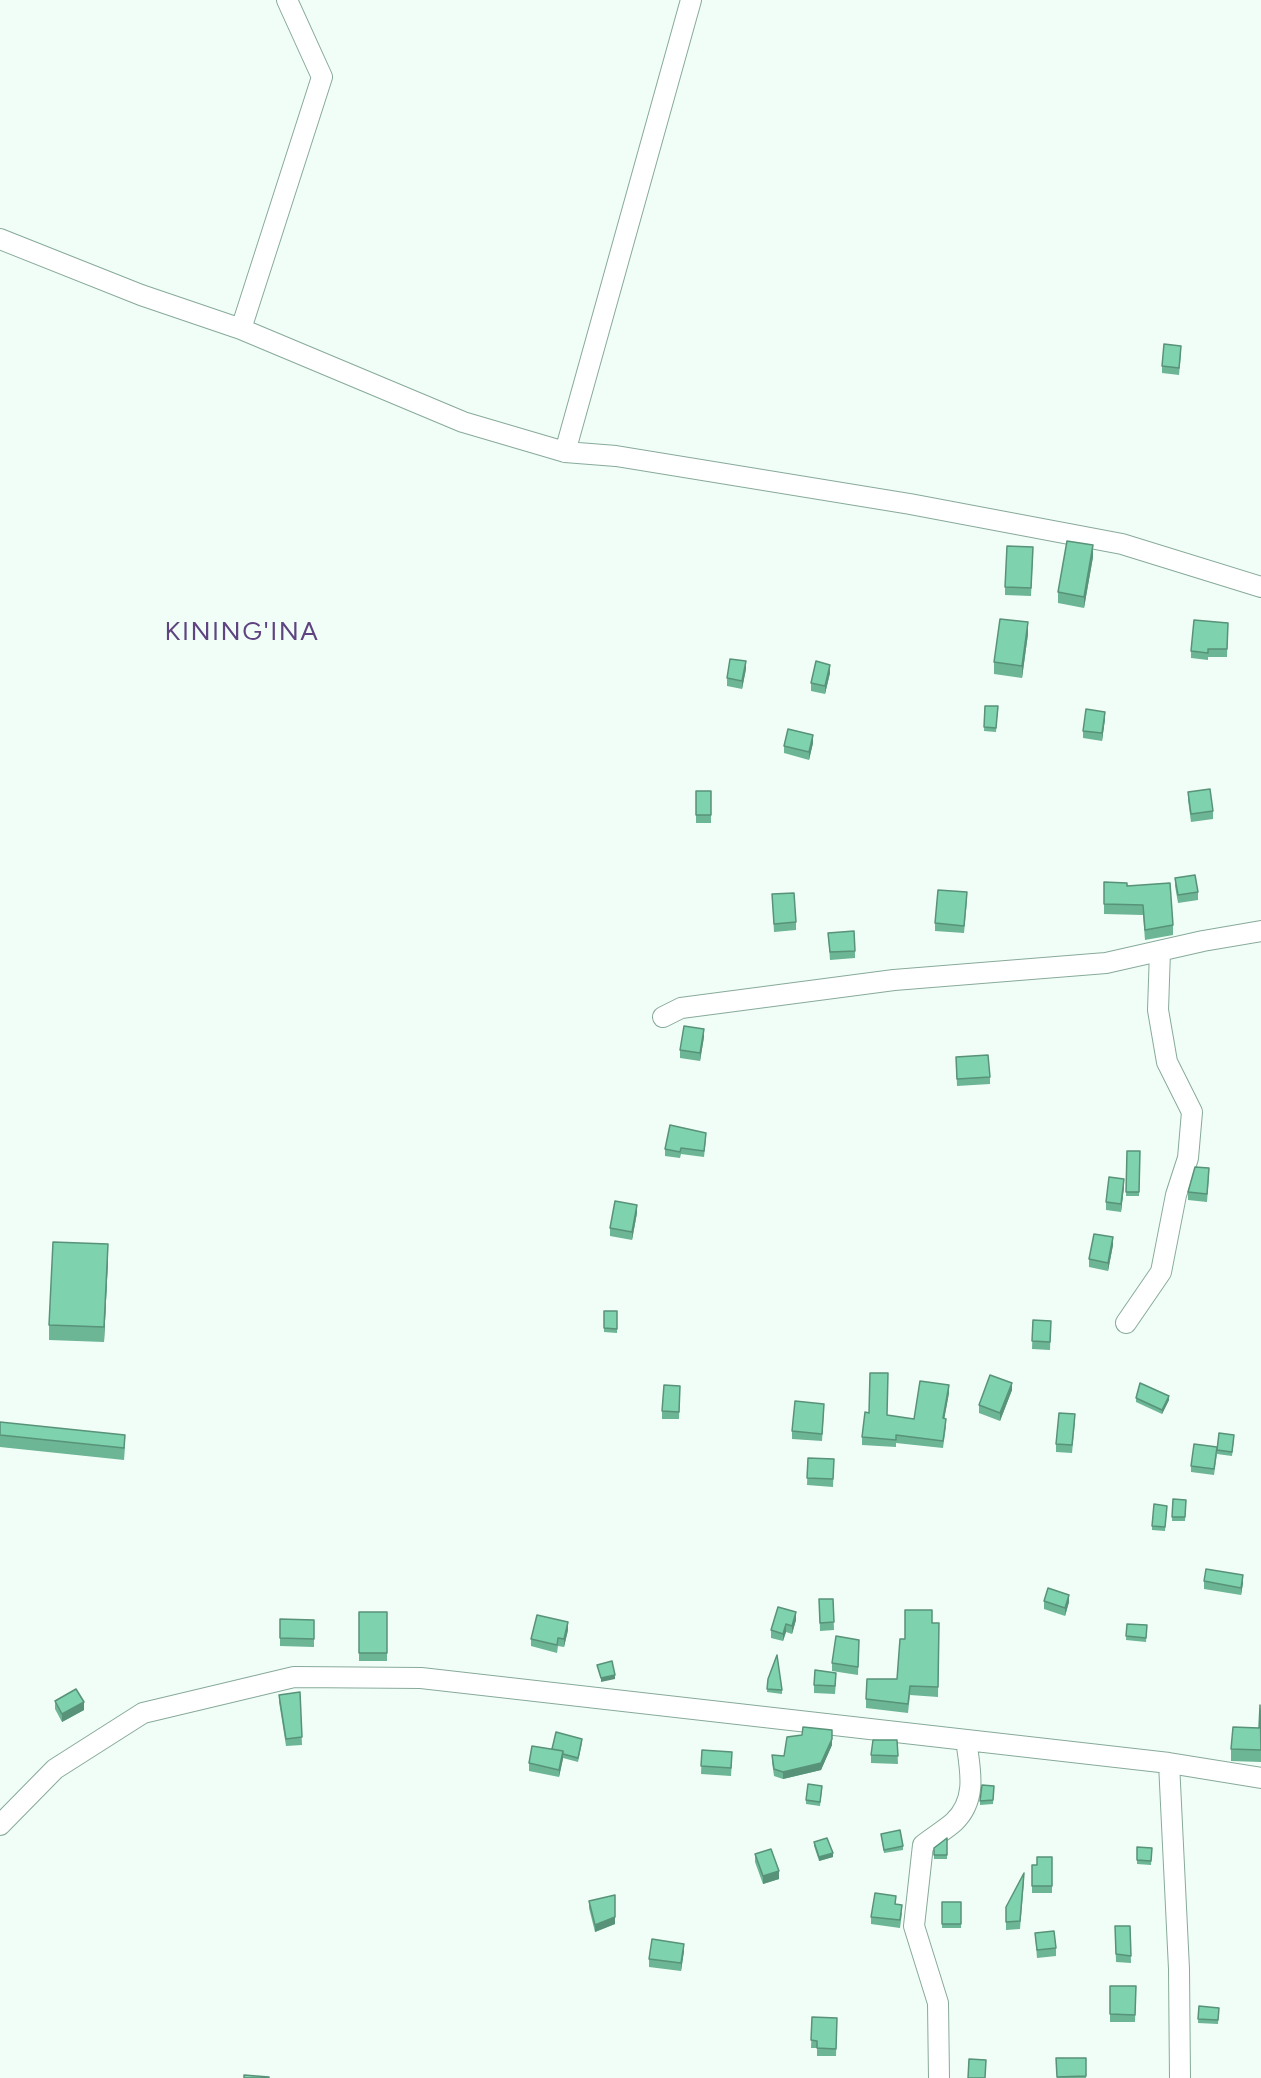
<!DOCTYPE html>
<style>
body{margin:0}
canvas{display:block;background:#f0fef7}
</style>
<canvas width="1261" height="2078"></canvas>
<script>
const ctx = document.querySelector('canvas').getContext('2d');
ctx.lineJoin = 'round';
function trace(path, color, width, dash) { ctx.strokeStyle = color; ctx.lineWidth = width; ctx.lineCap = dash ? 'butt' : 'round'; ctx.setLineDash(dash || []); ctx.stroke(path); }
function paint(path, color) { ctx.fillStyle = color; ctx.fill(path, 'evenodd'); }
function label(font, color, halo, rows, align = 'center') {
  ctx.font = font + ' Figtree,sans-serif'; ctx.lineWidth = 6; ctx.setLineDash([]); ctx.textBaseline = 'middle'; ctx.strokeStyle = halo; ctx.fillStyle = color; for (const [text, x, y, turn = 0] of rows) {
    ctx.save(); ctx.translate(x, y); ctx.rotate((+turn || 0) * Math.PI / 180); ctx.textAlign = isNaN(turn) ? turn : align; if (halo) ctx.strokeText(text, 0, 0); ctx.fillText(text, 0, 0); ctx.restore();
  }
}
const minor = new Path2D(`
 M0,239L141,295L241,329L463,422L565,452L616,456L910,504L1122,544L1261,587
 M241,329L322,77L287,0
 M565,452L691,0
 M663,1017L681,1008L894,980L1106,963L1203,941L1261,931
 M1126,1323L1161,1272L1176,1195L1188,1158L1192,1112L1167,1062L1158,1010L1160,951
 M1169,1763L1179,1969L1180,2078
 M0,1825L55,1769L143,1713L294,1677L421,1678L1169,1763L1261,1778
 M939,2078L938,2003L914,1926L923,1845C933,1837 945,1830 954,1822C978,1799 970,1769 966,1740`);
const wall = new Path2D(`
 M1181,354L1179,375L1162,373V366Z
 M1033,555L1031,596L1005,595V587Z
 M1093,557L1084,608L1058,603V592Z
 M1228,623L1227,657H1208V660L1191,658V651Z
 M1028,634L1022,678L994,674V662Z
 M746,669L742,689L727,686V678Z
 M830,673L825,694L811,691V683Z
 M985,706H998L996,732L984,731Z
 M1105,719L1102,741L1083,738V731Z
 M813,743L809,760L784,753V746Z
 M696,791H711V823H696Z
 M1188,792L1213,811V819L1191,822L1188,800Z
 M1175,878L1198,892V900L1178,903L1175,886Z
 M1104,882L1127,886L1173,925V935L1145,940L1143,915L1104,914Z
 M772,894L796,922V930L774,932Z
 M967,900L964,933L935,931V923Z
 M828,933L855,951V958L830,960Z
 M704,1037L700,1061L680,1058V1050Z
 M956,1057L990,1077V1084L957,1086Z
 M706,1139L704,1157L681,1154L680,1158L665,1156V1149Z
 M1127,1151H1140L1139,1196H1126Z
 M1209,1176L1207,1202L1188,1200V1192Z
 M1124,1187L1121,1212L1106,1210V1202Z
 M637,1213L632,1240L610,1236V1228Z
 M1113,1245L1108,1271L1089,1267V1259Z
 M108,1260L104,1342L49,1340V1325Z
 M604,1311H617V1333L604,1332Z
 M1033,1320L1051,1321L1050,1350L1032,1349Z
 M1012,1390L1000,1421L979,1413V1405Z
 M680,1393L679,1419H662V1411Z
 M949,1393L944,1419L946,1427L943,1448L896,1443V1447L862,1445V1437L869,1413L914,1419Z
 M1136,1398L1169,1400L1162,1414L1136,1402Z
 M824,1411L822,1441L792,1439V1431Z
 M0,1422L125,1447L124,1460L0,1447Z
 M1075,1422L1072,1453L1056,1452V1444Z
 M1234,1439L1232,1456L1217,1454V1450Z
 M1217,1454L1214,1475L1191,1472V1466Z
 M808,1458L834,1459L833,1487L807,1485Z
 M1173,1499L1186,1500L1185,1521H1172Z
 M1167,1506L1165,1531L1152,1530V1526Z
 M1204,1581L1243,1583L1241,1595L1204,1589Z
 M819,1599H833L834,1630L820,1631Z
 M1044,1601L1069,1602L1065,1616L1044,1609Z
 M359,1612H387V1661H359Z
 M280,1619L314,1620V1647L280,1646Z
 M796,1620L792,1634L786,1632L783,1641L771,1638V1630Z
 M932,1623H939L938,1697L910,1695L908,1713L866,1708V1699L897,1679L905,1639Z
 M1127,1624L1147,1625L1146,1642L1126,1640Z
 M568,1630L564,1647L558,1646L557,1653L531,1646V1639Z
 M859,1640L858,1675L832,1671V1663Z
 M768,1679L782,1690V1694L767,1692Z
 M836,1681L835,1694L814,1693V1685Z
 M300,1692L302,1745L286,1746L279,1702V1695Z
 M55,1701L84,1710L62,1722L55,1709Z
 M1261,1705V1762L1231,1761V1749L1259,1728Z
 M897,1740L898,1764L871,1763V1755Z
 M582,1743L578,1762L563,1758L559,1777L529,1771V1763L552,1749Z
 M832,1745L821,1770L783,1779L774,1776L772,1762V1755L784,1756Z
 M702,1750L732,1760L731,1776L701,1774Z
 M994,1786L993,1804L980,1805V1801Z
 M822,1790L820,1806L806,1804V1800Z
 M881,1834L903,1846V1850L884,1853Z
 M947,1838V1859H934V1848Z
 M814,1842L833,1857L819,1861L814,1846Z
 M1137,1847L1152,1848L1151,1865L1137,1864Z
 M755,1854L779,1879L763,1884L755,1862Z
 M1052,1857V1893H1032V1865H1037Z
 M1024,1881L1020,1929L1006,1930V1907Z
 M615,1895V1924L595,1932L589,1908V1901Z
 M942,1902H961V1928H942Z
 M895,1904L902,1913L900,1928L871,1924V1917Z
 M1115,1926H1130L1131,1963L1116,1962Z
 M1035,1933L1056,1948V1956L1037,1958Z
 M684,1951L681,1971L649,1967V1959Z
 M1110,1986H1136L1135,2022H1110Z
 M1199,2006L1219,2008L1218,2024L1198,2023Z
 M812,2017L837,2018L836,2056H817V2048H811Z
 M1056,2058H1086V2078H1057Z`);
const shadedWall = new Path2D(`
 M1093,545V557L1084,608V597Z
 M1028,622V634L1022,678V666Z
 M746,661V669L742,689V681Z
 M830,665V673L825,694V686Z
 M1105,712V719L1102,741V733Z
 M813,735V743L809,760V752Z
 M704,1029V1037L700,1061V1053Z
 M1124,1179V1187L1121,1212V1204Z
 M637,1205V1213L632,1240V1232Z
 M1113,1237V1245L1108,1271V1263Z
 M108,1244V1260L104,1342V1327Z
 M1012,1383V1390L1000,1421V1413Z
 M949,1385V1393L943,1426V1418Z
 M1169,1396V1400L1162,1414V1410Z
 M1243,1575V1583L1241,1595V1588Z
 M1069,1595V1602L1065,1616V1608Z
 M796,1612V1620L792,1634V1626Z
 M568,1622V1630L564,1647V1639Z
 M786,1624V1632L783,1641V1634Z
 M615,1675V1679L601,1682V1678Z
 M84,1702V1710L62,1722V1714Z
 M832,1730V1745L821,1770L783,1779V1772Z
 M563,1751V1759L559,1777V1770Z
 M833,1853V1857L819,1861V1857Z
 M779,1871V1879L763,1884V1876Z
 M615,1917V1924L595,1932V1925Z
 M684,1944V1951L681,1971V1963Z`);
const building = new Path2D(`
 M1164,344L1181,346L1179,368L1162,366Z
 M1067,541L1093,545L1084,597L1058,592Z
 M1007,546L1033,547L1031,588L1005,587Z
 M1000,619L1028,622L1022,666L994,662Z
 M1194,620L1228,623L1227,649H1208V653L1191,651Z
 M730,659L746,661L742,681L727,678Z
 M816,661L830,665L825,686L811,683Z
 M985,706H998L996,728L984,727Z
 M1086,709L1105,712L1102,733L1083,731Z
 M788,729L813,735L809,752L784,746Z
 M1210,789L1213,811L1191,814L1188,792Z
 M696,791H711V815H696Z
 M1195,875L1198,892L1178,895L1175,878Z
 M1104,882L1127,883V886L1170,883L1173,925L1145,930L1143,905L1104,904Z
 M938,890L967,892L964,926L935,923Z
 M794,893L796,922L774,924L772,894Z
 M854,931L855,951L830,952L828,933Z
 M684,1026L704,1029L700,1053L680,1050Z
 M988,1055L990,1077L957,1079L956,1057Z
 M670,1125L706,1133L704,1151L681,1148L680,1152L665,1149Z
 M1127,1151H1140L1139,1192H1126Z
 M1195,1167L1209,1168L1207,1194L1188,1192Z
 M1109,1177L1124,1179L1121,1204L1106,1202Z
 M615,1201L637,1205L632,1232L610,1228Z
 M1094,1234L1113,1237L1108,1263L1089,1259Z
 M53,1242L108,1244L104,1327L49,1325Z
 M604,1311H617V1329L604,1328Z
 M1033,1320L1051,1321L1050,1342L1032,1341Z
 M870,1373H888L887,1415L914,1419L920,1381L949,1385L943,1418L946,1419L943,1441L896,1435V1440L862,1437L865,1412L869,1413Z
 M990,1375L1012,1383L1000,1413L979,1405Z
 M1140,1383L1169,1396L1162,1410L1136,1398Z
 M664,1385L680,1386L679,1412L662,1411Z
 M795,1401L824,1404L822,1434L792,1431Z
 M1059,1413L1075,1414L1072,1445L1056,1444Z
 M0,1422L125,1435L124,1448L0,1435Z
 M1219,1433L1234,1435L1232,1452L1217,1450Z
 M1194,1444L1217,1447L1214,1469L1191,1466Z
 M808,1458L834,1459L833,1479L807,1478Z
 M1173,1499L1186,1500L1185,1517H1172Z
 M1154,1504L1167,1506L1165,1527L1152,1526Z
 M1206,1569L1243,1575L1241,1588L1204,1581Z
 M1048,1588L1069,1595L1065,1608L1044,1601Z
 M819,1599H833L834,1622L820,1623Z
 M778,1607L796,1612L792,1626L786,1624L783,1634L771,1630Z
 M905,1610H932V1623H939L938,1687L910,1686L908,1704L866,1699L867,1679H897L900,1639H905Z
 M359,1612H387V1653H359Z
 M537,1615L568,1622L564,1639L558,1638L557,1645L531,1639Z
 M280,1619L314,1620V1639L280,1638Z
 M1127,1624L1147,1625L1146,1638L1126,1636Z
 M836,1636L859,1640L858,1667L832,1663Z
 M777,1655L782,1690L767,1689L768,1679Z
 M612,1661L615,1675L601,1678L597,1665Z
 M815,1670L836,1673L835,1686L814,1685Z
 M76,1689L84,1702L62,1714L55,1701Z
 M300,1692L302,1737L286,1739L279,1695Z
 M1260,1705L1261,1750L1231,1749L1233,1727L1259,1728Z
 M803,1727L832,1730V1739L821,1763L783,1772L774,1769L772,1755L784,1756L787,1737L802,1735Z
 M556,1732L582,1739L578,1758L563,1754V1751L552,1749Z
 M873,1740H897L898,1756L871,1755Z
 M532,1746L563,1751L559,1770L529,1763Z
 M702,1750L732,1752L731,1768L701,1766Z
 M808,1784L822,1786L820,1802L806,1800Z
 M982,1785L994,1786L993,1800L980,1801Z
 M900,1830L903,1846L884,1850L881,1834Z
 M827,1838L833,1853L819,1857L814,1842Z
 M947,1838V1855H934V1848Z
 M1137,1847L1152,1848L1151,1861L1137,1860Z
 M771,1849L779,1871L763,1876L755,1854Z
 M1037,1857H1052V1886H1032V1865H1037Z
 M1024,1873L1020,1921L1006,1922V1907Z
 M875,1893L896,1896L895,1904L902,1905L900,1920L871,1917Z
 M615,1895V1917L595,1925L589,1901Z
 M942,1902H961V1924H942Z
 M1115,1926H1130L1131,1956L1116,1954Z
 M1054,1931L1056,1948L1037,1950L1035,1933Z
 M652,1939L684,1944L681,1963L649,1959Z
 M1110,1986H1136L1135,2015L1110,2014Z
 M1199,2006L1219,2008L1218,2020L1198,2019Z
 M812,2017L837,2018L836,2049L817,2048V2041L811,2040Z
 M1056,2058H1086V2076L1057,2077Z
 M969,2059L986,2060L985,2078H968Z
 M244,2075L269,2077V2078H244Z`);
const quarterNames = [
 ["KINING'INA",242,632]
];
trace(minor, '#88aa9a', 22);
trace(minor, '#fff', 20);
paint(wall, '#6cb595');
paint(shadedWall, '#589379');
paint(building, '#7ed2ad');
trace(building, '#589379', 1.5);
ctx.letterSpacing = '1.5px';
label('26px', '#5f4481', '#f0fef7', quarterNames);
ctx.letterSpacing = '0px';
</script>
